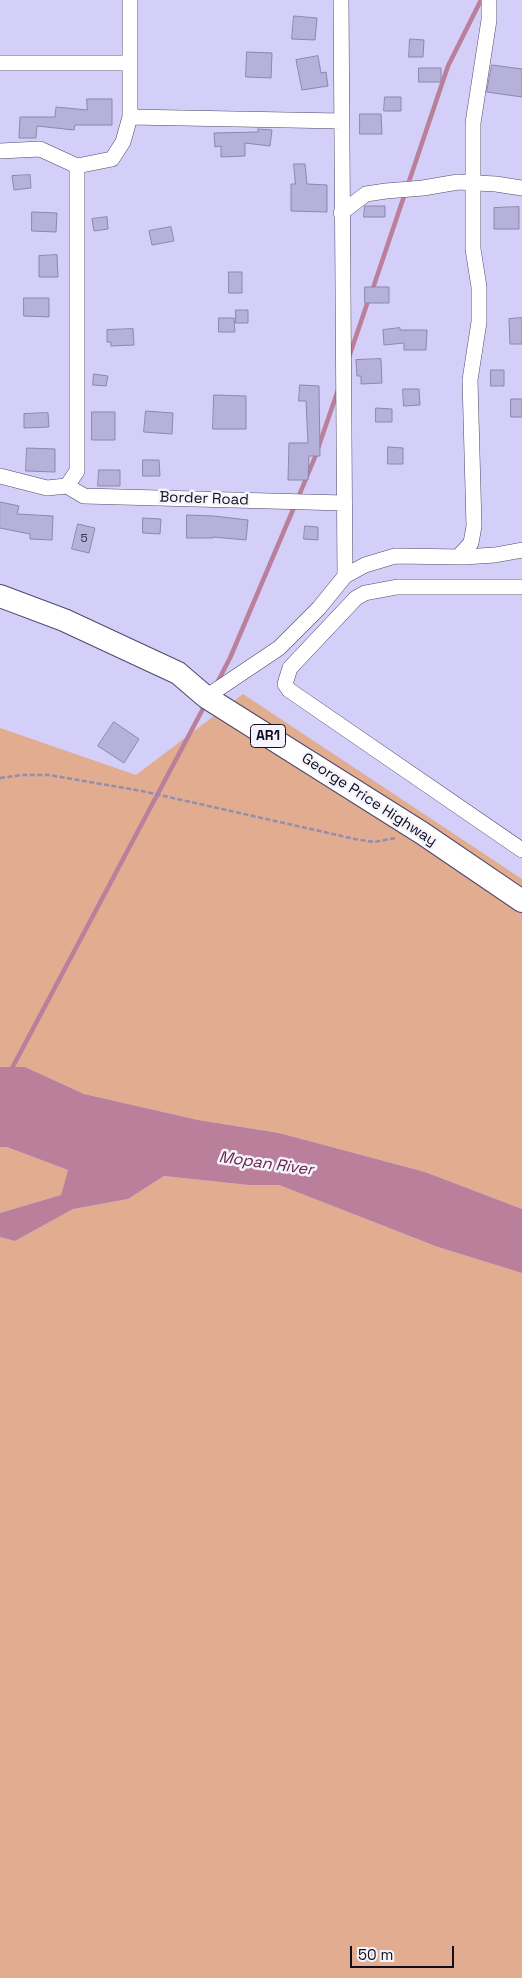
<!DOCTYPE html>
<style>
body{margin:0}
#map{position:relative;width:522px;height:1978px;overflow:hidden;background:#d3cff8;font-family:"Space Grotesk",sans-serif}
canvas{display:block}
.scale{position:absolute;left:350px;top:1946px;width:104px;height:22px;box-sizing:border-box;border:2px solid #110f1d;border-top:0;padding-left:6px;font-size:15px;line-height:18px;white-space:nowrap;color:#110f1d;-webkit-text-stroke:4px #f5f4fd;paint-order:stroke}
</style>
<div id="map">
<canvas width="522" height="1978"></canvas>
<div class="scale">50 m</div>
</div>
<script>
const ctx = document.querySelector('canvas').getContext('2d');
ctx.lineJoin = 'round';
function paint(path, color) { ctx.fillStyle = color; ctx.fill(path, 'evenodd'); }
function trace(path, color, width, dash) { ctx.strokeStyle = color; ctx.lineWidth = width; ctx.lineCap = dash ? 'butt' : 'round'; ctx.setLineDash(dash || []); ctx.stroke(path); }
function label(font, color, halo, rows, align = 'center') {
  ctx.font = font + ' "Space Grotesk",sans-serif'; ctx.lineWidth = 5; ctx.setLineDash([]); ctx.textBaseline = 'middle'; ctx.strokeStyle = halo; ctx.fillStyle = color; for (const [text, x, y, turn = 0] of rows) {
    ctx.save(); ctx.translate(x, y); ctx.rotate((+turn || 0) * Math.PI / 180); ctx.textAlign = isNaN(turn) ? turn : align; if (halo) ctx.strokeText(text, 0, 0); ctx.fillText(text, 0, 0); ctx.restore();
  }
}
const green = new Path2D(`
 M243,694L522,879V1209L425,1172L279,1133L198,1120L84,1094L25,1067H0V728L136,775Z
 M0,1147H7L68,1170L61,1195L0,1213Z
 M164,1176L249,1185H279L438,1247L522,1273V1978H0V1237L15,1241L73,1209L128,1199Z`);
const water = new Path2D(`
 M0,1067H25L84,1094L198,1120L279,1133L425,1172L522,1209V1273L438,1247L279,1185H249L164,1176L128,1199L73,1209L15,1241L0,1237V1213L61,1195L68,1170L7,1147H0Z`);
const stream = new Path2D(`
 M372,291L448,66L481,0
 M349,357L369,298
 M298,498L315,457L338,390
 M217,683L230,658L295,505
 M10,1072L206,703`);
const building = new Path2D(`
 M294,16L317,18L315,40L292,39Z
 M410,39L424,40L423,57H409Z
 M247,52L272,53L271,78L246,77Z
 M318,56L321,73L326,72L328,86L302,90L296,60Z
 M492,65L522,69V97L487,92Z
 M419,68H441V82H419Z
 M385,97H401V111H384Z
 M87,99H112V125H75L74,130L37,126L36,138H19L20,117H55L56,107L87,110Z
 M360,114H381L382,134H360Z
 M258,129L272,130L270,146L245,143V156L221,157V146L215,147L214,133L258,132Z
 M294,164H305L307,184L327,185V212L291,211V184H295Z
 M30,175L31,188L14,190L12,176Z
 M365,206H385V217H364Z
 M519,207V229H494V208Z
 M32,212L57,213L56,232L32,231Z
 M107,217L108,229L94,231L92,219Z
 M171,227L174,241L152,245L149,231Z
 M57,255L58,277H39V256Z
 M229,272H242V293H229Z
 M365,287H389V303H365Z
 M24,298H49V317L24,316Z
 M236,310H248V323H236Z
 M219,318H234L235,332H219Z
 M522,318V344H510L509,319Z
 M400,328V330H427L426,350H404V343L384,345L383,330Z
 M133,329L134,345L111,346V342H107V330Z
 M381,359L382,383L361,384V376H357L356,360Z
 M491,370H504V386H491Z
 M94,374L108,376L106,386L93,385Z
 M300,385L319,386L320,456H309L308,480H288L289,443H308L306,401H299Z
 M403,389H419L420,405L404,406Z
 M214,395L246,396V429H213Z
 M511,399H522V417H511Z
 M376,408L392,409V422H376Z
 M146,411L173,413L172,434L144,432Z
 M92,412H115V440H92Z
 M48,413L49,427L24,428V414Z
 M388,447L403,448V464H388Z
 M27,448L55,449V472L26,471Z
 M143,460H159L160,476H143Z
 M99,470H120V486H98Z
 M0,502L19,506L17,514L53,516L52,540L30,539V534L0,528Z
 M187,515L214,516L248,520L246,540L213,537V538H187Z
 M143,518L161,519L160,534L143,533Z
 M78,524L95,528L89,553L72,549Z
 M305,526L318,527V540L304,539Z
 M114,722L139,739L124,763L98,746Z`);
const path = new Path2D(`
 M0,778L22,775H49L142,791L355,839L374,842L396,838`);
const minor = new Path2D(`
 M0,63H130
 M130,117L341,121
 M0,151L40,149L77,166L112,159L123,142L130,117V0
 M341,213L366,194L386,191L423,188L458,182L496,184L522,188
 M0,476L47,488L67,486L77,471V166
 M67,486L84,496L344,503
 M458,557L471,543L474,526L470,380L479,322V287L473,249V123L489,20V0
 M345,576L365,565L395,556L464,557L495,555L522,550
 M522,587H397L365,593L356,598L290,668L285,684L289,690L522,850
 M206,697L279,648L319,608L345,576L341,0`);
const highway = new Path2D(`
 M0,596L64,620L178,673L206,697L422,833L522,901`);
const numberNames = [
 ["5",84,539]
];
const shields = [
 [268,736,35]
];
const shieldNames = [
 ["AR1",268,736]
];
const streetNames = [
 ["Border Road",204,499,2],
 ["George Price Highway",369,800,33]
];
const waterNames = [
 ["Mopan River",266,1164,8]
];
paint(green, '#e1ac8f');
paint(water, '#ba7f9b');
trace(stream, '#ba7f9b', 4.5);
paint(building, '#b5b1d9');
trace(building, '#8b87ad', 1);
trace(minor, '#4e496b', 16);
trace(highway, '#4e496b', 24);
trace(path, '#918eae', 2.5, [5, 2.5]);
trace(minor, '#fff', 15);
trace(highway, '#fff', 22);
label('12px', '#3a384c', null, numberNames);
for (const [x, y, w] of shields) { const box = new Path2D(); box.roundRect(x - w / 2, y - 11.5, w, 23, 4); ctx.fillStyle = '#f5f4fd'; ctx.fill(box); trace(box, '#110f1d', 1); }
label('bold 14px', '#110f1d', null, shieldNames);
label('15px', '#110f1d', '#f5f4fd', streetNames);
label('italic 16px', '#682048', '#f5f4fd', waterNames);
</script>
